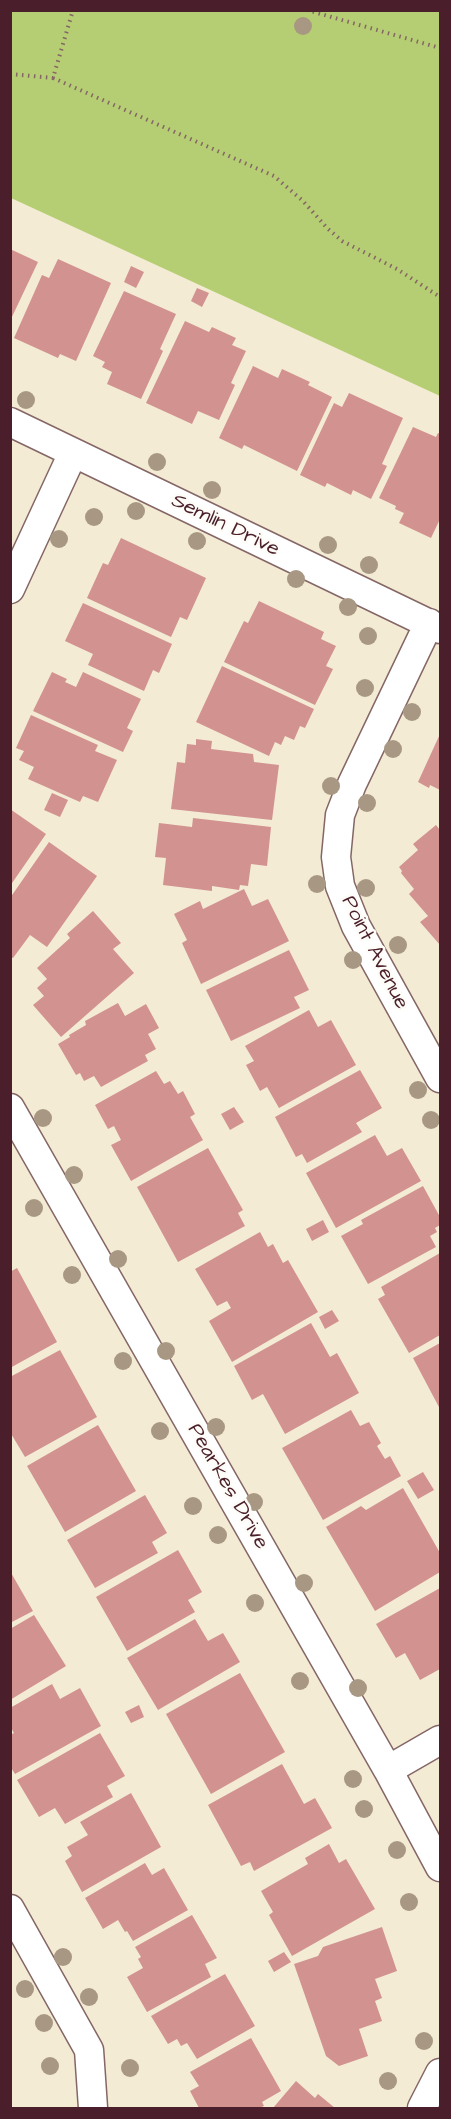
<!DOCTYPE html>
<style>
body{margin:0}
#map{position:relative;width:451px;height:2119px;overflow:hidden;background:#f3ebd4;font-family:"Architects Daughter",sans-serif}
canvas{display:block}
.frame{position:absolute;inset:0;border:12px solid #4a1f2b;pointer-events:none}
</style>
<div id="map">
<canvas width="451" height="2119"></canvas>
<div class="frame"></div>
</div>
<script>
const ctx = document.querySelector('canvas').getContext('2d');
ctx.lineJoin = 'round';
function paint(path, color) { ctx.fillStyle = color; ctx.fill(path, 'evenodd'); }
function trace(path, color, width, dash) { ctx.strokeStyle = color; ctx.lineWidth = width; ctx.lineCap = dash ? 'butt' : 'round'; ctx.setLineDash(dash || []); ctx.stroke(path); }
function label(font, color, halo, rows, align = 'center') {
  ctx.font = font + ' "Architects Daughter",sans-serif'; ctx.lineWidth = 5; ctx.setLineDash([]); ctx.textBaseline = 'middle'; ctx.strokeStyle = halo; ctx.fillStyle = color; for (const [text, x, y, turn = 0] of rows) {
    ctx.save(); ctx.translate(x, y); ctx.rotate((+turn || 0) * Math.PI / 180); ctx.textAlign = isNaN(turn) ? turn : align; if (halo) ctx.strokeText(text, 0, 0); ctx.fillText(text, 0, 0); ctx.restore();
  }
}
const green = new Path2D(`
 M11,10L440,11V396L11,198Z`);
const building = new Path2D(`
 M10,249L38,262L10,321Z
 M58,259L111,283L76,361L60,354L58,358L14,338L42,275L49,278Z
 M131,266L144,272L136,288L124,282Z
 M197,288L209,293L202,307L191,301Z
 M124,291L176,314L160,349L163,351L141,399L107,384L112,372L102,367L105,362L93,356Z
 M185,321L209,332L212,327L236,338L232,345L246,351L231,383L235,385L219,420L198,411L192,424L146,403Z
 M253,366L278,378L282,369L310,382L308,385L332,397L297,471L244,445L242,449L219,438Z
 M349,393L403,418L382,464L387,466L371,499L353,490L351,495L327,483L325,487L300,475L334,403L342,407Z
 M413,427L436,437L438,433L440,434V519L431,538L399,523L404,513L395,509L396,506L379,498Z
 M121,538L206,578L187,620L180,617L171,637L87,598L103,563L108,565Z
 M259,601L324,632L321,639L336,646L326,666L333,669L315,705L224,662L244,621L248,623Z
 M83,603L172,644L159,673L153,670L144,691L88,665L93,654L65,641Z
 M222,666L314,709L305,728L300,726L294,740L285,736L281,745L275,742L269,756L196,722Z
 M52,672L67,679L65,682L76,687L83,672L141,699L127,728L133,731L123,752L33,711Z
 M31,715L98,745L95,751L117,760L98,802L83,796L80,802L28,779L34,767L19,760L24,751L16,748Z
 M440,734V790L430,785L429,788L418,782Z
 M196,739L212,741L211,749L253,754L254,762L279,765L272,820L171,809L177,762L185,763L187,744L196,745Z
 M52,793L68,800L60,817L44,810Z
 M10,809L46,834L10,886Z
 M193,818L271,827L267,866L251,864L248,886L240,885L239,890L212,886V891L163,885L166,858L155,857L159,823L192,827Z
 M436,825L440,830V945L420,922L428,916L409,894L414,889L401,873L402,871L399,867L418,850L413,844Z
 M49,842L97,876L47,947L30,935L13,958L10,957V898Z
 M244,889L252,906L268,899L289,941L201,984L182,943L187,940L174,914L200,901L203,909Z
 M93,911L121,943L113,949L134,973L61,1037L33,1005L44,996L37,988L47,979L37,968L70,938L67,934Z
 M289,950L309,990L294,997L300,1008L231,1041L206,990Z
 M118,1003L125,1016L146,1004L159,1028L148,1034L156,1049L145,1055L148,1061L101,1087L94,1076L84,1081L80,1073L76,1075L58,1044L70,1037L69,1035L86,1025L85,1021Z
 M309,1010L318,1027L331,1020L356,1065L279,1108L267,1087L260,1091L246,1065L254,1061L245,1046Z
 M360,1070L382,1108L356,1123L362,1132L307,1163L302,1154L296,1157L275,1117Z
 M156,1071L164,1084L170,1081L178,1094L183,1091L195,1114L190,1117L203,1140L131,1181L111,1145L121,1140L114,1126L108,1129L95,1105Z
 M234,1107L244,1122L230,1130L221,1114Z
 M375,1135L387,1156L402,1148L421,1181L336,1228L306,1173Z
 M208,1148L243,1210L238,1213L245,1226L178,1262L137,1187Z
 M423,1186L440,1217V1225L435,1228L437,1232L430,1236L436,1247L368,1284L341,1236L363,1224L361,1220Z
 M323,1220L329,1232L312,1241L306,1229Z
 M260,1232L268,1247L273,1244L283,1263L288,1260L318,1312L232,1362L209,1321L231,1308L227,1301L217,1306L195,1269Z
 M440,1253V1335L409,1353L378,1299L385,1295L381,1287Z
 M17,1268L57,1342L10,1368V1272Z
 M332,1310L339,1321L325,1329L319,1317Z
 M311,1323L330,1357L337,1353L359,1393L285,1434L263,1394L252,1400L234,1366Z
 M440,1343V1409L413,1358Z
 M60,1350L97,1417L25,1457L10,1432V1377Z
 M351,1410L360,1426L369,1422L381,1443L377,1446L385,1459L390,1456L401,1476L323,1520L282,1448Z
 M98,1425L136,1491L65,1532L27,1466Z
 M423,1472L434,1490L418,1499L407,1481Z
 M403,1488L440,1553V1572L375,1611L326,1527L361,1506L366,1510Z
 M145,1495L167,1533L152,1542L158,1553L95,1588L67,1540Z
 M178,1550L202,1592L188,1600L195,1612L127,1651L96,1597Z
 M10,1571L33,1611L10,1623Z
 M440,1588V1669L420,1680L405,1653L396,1658L376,1624Z
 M34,1615L66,1666L10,1700V1629Z
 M195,1619L208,1641L223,1633L240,1662L158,1710L127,1658Z
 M240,1673L285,1752L211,1794L166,1714Z
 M52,1684L60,1699L80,1688L101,1726L15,1774L10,1766V1735L14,1733L10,1726V1708Z
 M139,1705L144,1717L131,1723L125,1712Z
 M100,1733L125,1776L107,1786L113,1797L65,1824L55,1808L39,1817L17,1780Z
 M282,1764L304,1804L315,1798L332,1828L254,1871L250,1862L241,1866L208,1805Z
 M131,1793L161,1847L82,1892L65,1861L72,1856L67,1847L88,1835L80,1822Z
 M329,1844L339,1863L346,1859L375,1909L292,1956L269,1915L273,1912L261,1891L308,1864L305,1858Z
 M145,1863L152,1875L164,1868L188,1910L133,1941L127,1931L125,1932L118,1920L103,1929L85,1898Z
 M192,1915L217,1958L205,1964L211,1977L147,2012L127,1977L143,1968L138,1959L141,1957L135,1947Z
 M382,1927L397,1971L375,1979L382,1998L375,2001L382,2021L359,2029L368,2056L339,2066L326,2056L294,1964L318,1956L323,1947Z
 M284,1952L291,1962L274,1972L268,1961Z
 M225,1974L255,2026L197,2059L187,2043L181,2046L177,2039L168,2044L151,2016Z
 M251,2038L281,2091L262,2102L264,2106L259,2108H199L190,2091L199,2086L190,2072Z
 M296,2081L315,2098L318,2094L335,2108H273Z`);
const path = new Path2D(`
 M307,10L440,48
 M10,74L53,78L73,10
 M53,78L274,176L303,201L327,228L342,241L397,269L440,297`);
const minor = new Path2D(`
 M10,422L440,629
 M10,589L73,453
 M429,623L352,784L340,815L336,857L340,886L356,926L440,1078
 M10,1108L388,1770L440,1867
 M388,1770L440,1740
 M10,1909L89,2050L93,2108
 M422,2108L440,2073`);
const trees = [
 [303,26],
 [26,400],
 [157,462],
 [212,490],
 [136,511],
 [94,517],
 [59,539],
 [197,541],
 [328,545],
 [369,565],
 [296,579],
 [348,607],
 [368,636],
 [365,688],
 [412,712],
 [393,749],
 [331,786],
 [367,803],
 [317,884],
 [366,888],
 [398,945],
 [353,960],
 [418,1090],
 [43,1118],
 [431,1120],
 [74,1175],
 [34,1208],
 [118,1259],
 [72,1275],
 [166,1351],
 [123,1361],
 [216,1427],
 [160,1431],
 [254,1502],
 [193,1506],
 [218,1535],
 [304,1583],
 [255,1603],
 [300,1681],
 [358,1688],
 [353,1779],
 [364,1809],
 [397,1850],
 [409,1902],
 [63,1957],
 [25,1989],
 [89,1997],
 [44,2023],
 [424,2041],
 [50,2066],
 [130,2068],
 [388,2081]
];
const streetNames = [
 ["Semlin Drive",225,526,26],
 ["Point Avenue",374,953,63],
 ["Pearkes Drive",227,1487,60]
];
paint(green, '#b6ce73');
paint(building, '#d29290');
trace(minor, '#856666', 31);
trace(path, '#856666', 4, [1.5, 4.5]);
trace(minor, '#fff', 28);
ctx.fillStyle = '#a89883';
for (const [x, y] of trees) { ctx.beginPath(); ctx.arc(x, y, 9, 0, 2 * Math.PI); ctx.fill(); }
label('21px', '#4a1f2b', '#fdfcf7', streetNames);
</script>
